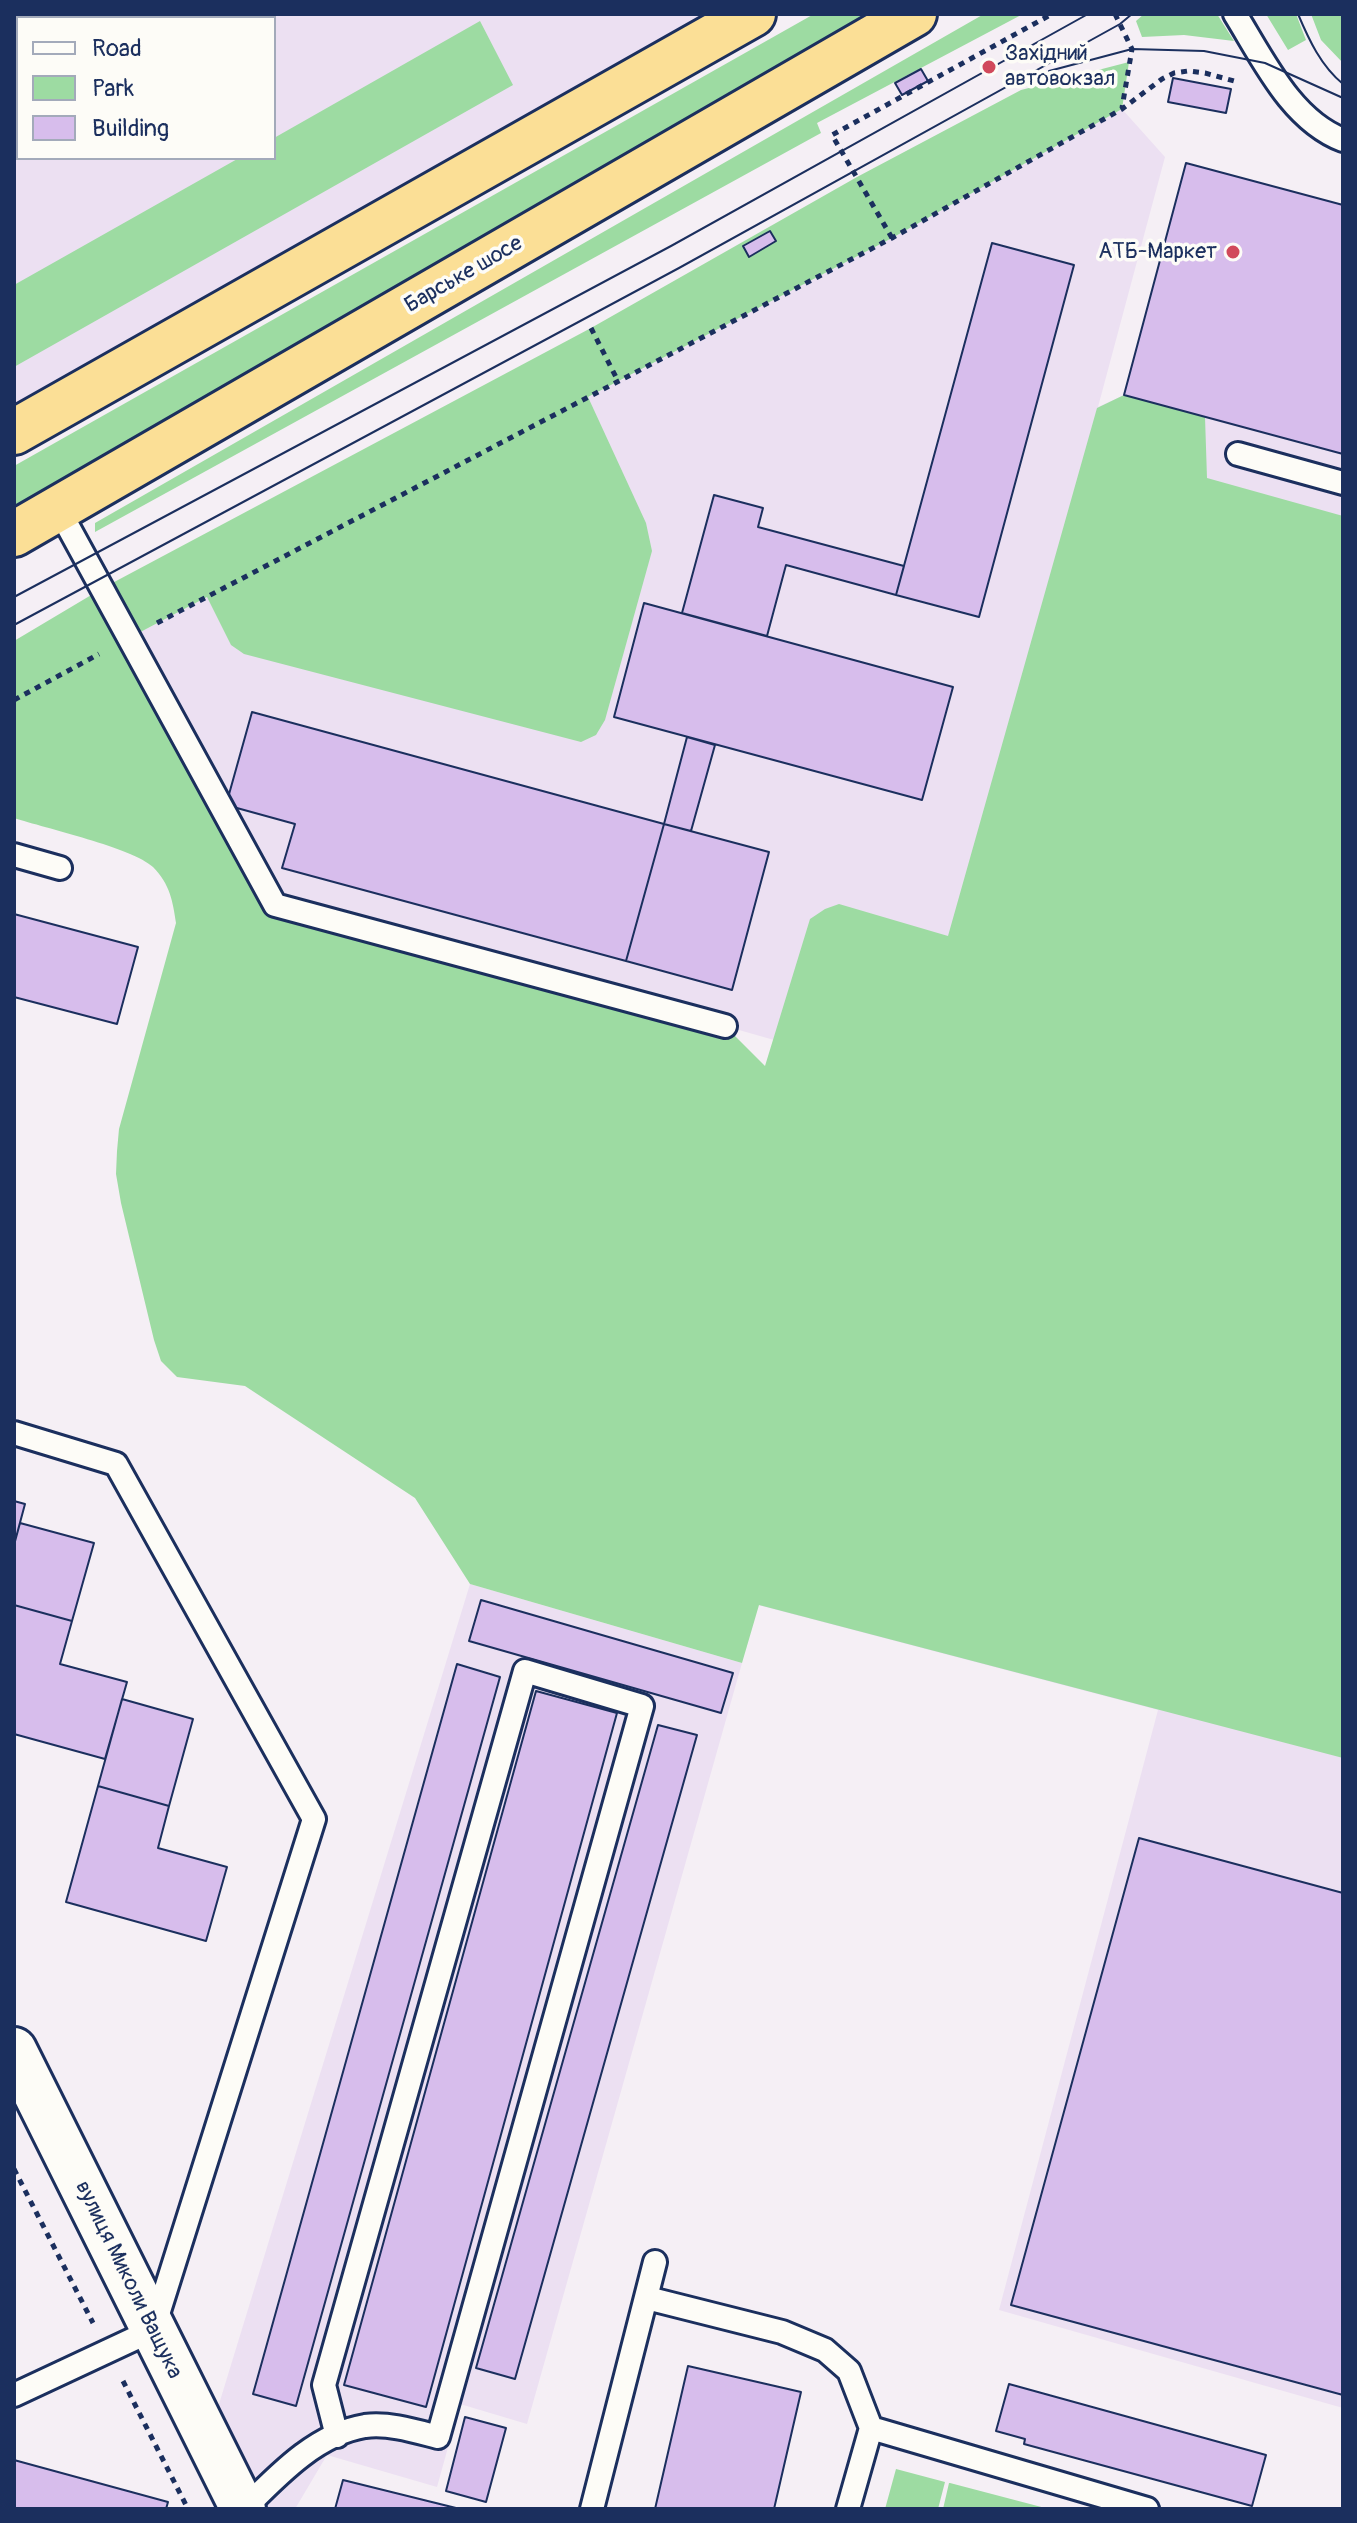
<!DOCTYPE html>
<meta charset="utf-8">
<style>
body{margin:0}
#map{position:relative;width:1357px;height:2523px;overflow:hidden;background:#f5eff5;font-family:Pangolin,sans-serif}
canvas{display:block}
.frame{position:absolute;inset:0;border:16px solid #1b2f5e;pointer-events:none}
.legend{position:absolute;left:16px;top:16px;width:260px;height:144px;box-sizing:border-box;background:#fdfcf7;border:2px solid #a3aaba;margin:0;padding:10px 14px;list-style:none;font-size:24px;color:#1b2f5e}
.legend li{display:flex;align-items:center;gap:16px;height:40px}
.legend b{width:40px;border:2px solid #a3aaba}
</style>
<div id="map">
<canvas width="1357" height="2523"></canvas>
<div class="frame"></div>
<ul class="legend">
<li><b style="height:10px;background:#fdfcf7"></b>Road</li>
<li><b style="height:22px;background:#9ddba2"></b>Park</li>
<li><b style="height:22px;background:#d7bdec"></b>Building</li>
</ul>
</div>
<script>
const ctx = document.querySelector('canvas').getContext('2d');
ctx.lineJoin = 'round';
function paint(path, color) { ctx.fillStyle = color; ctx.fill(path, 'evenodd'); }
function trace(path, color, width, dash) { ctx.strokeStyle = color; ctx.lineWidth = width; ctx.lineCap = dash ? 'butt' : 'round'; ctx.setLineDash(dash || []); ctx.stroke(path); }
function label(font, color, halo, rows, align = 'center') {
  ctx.font = font + ' Pangolin,sans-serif'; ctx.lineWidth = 7; ctx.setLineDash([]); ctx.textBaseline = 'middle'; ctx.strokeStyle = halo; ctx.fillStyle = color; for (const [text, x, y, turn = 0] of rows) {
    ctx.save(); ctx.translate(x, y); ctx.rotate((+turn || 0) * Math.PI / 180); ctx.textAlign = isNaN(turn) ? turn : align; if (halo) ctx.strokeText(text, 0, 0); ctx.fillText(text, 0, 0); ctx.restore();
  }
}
const built = new Path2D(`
 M14,14H735L14,432ZM18,18H274V158H18Z
 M1122,109L1165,157L1098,407L1124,395L1343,454V2408L999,2310L1158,1710L758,1605L907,1078L725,1026L275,905L129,638L892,238Z
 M470,1584L742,1663L527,2424L460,2404L437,2487L327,2455L295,2509H242L208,2440Z`);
const green = new Path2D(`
 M14,14H187L180,18H18V121L14,124Z
 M814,14H885L796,67L14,507V466Z
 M984,14H1023L817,123L821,133L95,532V523Z
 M1144,14H1217L1234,41L1184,35L1142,37L1136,21Z
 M1266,14H1296L1306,40L1288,50Z
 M1311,14H1343V63L1321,40Z
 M480,21L513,85L14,367V285L239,158H274V138Z
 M1129,62L1122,109L892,238L588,397L646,523L652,551L605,720L596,735L581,742L244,654L231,645L207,597L129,638L275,905L725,1026L765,1066L810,919L825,909L839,904L948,936L1097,408L1124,395L1205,417L1207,478L1343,516V1758L759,1605L742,1663L470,1584L415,1498L245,1386L177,1377L161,1361L154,1340L121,1203L116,1174L117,1151L119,1129L176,923C173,902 170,884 153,867C133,848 45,828 14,818V641L103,588L591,328L857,177L1021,90Z
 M896,2469L945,2482L938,2509H885Z
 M949,2483H950L1049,2509H943Z`);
const building = new Path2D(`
 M921,69L928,81L902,95L895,83Z
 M1173,78L1231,89L1226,113L1168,102Z
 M1186,163L1343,205V454L1124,395Z
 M770,231L776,241L749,257L743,246Z
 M992,243L1074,265L979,617L896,595Z
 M714,495L763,508L758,527L904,566L896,595L786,565L767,636L682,613Z
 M644,603L953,687L922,800L614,717Z
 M252,712L664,824L626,961L282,868L295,824L226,805Z
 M687,737L715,745L691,831L664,824Z
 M664,824L769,852L732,990L626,961Z
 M14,914L138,947L117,1024L14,997Z
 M14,1501L25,1504L14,1545Z
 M20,1523L94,1543L72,1621L14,1605V1545Z
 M481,1600L733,1673L721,1713L469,1641Z
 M14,1605L72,1621L60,1664L127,1682L105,1759L14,1734Z
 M457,1664L500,1677L296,2406L253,2394Z
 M536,1691L617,1713L426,2407L344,2385Z
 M122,1699L193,1719L169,1806L98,1786Z
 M658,1725L697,1735L515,2379L476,2368Z
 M98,1786L169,1806L158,1848L227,1867L206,1941L66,1902Z
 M1139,1838L1343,1893V2395L1011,2305Z
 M688,2366L801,2392L774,2509H655Z
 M1009,2384L1266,2455L1252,2506L1024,2444L1025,2439L996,2431Z
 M465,2417L506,2428L486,2502L446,2491Z
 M14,2460L168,2502L166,2509H14Z
 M343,2480L460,2509H335Z`);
const path = new Path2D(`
 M1115,14L1132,49L1122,108
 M892,238L832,135L1052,14
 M591,328L618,381
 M157,623L892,238L1122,109L1162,79L1174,73L1188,71L1205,73L1234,81
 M14,700L99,654
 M14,2169L93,2323
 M123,2381L188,2509`);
const lane = new Path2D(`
 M1235,14C1263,59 1291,120 1343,140
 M1238,454L1343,483
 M59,510L275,905L725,1026
 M14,855L60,868
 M14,1433L116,1464L314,1819L153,2330L14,2395
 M647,2298L782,2332L825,2350L849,2371L871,2428L848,2509
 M871,2428L1147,2509
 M244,2509C277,2476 316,2434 365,2426C390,2423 415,2431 438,2437L642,1706L525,1671L324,2385L337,2436
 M592,2509L655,2262`);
const street = new Path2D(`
 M14,2050L243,2509`);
const highway = new Path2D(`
 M14,432L753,14
 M14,534L914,14`);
const tram = new Path2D(`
 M1298,14C1309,40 1321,66 1343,84
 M1049,71L1132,49L1204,51L1265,63L1343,98
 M14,597L671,246L1088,14
 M14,625L679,268L1120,24L1132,14`);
const markers = [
 [989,67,8,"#d1495b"],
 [1233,252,8,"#d1495b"]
];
const poiNames = [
 ["Західний",1005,54],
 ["автовокзал",1005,79],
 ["АТБ-Маркет",1217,252,"right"]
];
const streetNames = [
 ["Барське шосе",464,275,-30],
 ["вулиця Миколи Ващука",128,2280,64]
];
paint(built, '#ece0f2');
paint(green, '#9ddba2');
paint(building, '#d7bdec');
trace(building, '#1b2f5e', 2);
trace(lane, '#1b2f5e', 28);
trace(street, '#1b2f5e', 50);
trace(highway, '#1b2f5e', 50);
trace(path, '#1b2f5e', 5, [6, 6]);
trace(lane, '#fdfcf7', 22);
trace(street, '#fdfcf7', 44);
trace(highway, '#fbdf96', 44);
trace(tram, '#1b2f5e', 2);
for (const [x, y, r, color] of markers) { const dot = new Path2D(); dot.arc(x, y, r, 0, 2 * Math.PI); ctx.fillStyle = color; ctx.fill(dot); trace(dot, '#fdfcf7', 3); }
label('22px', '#1b2f5e', '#fdfcf7', poiNames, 'left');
label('22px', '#1b2f5e', '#fdfcf7', streetNames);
</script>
